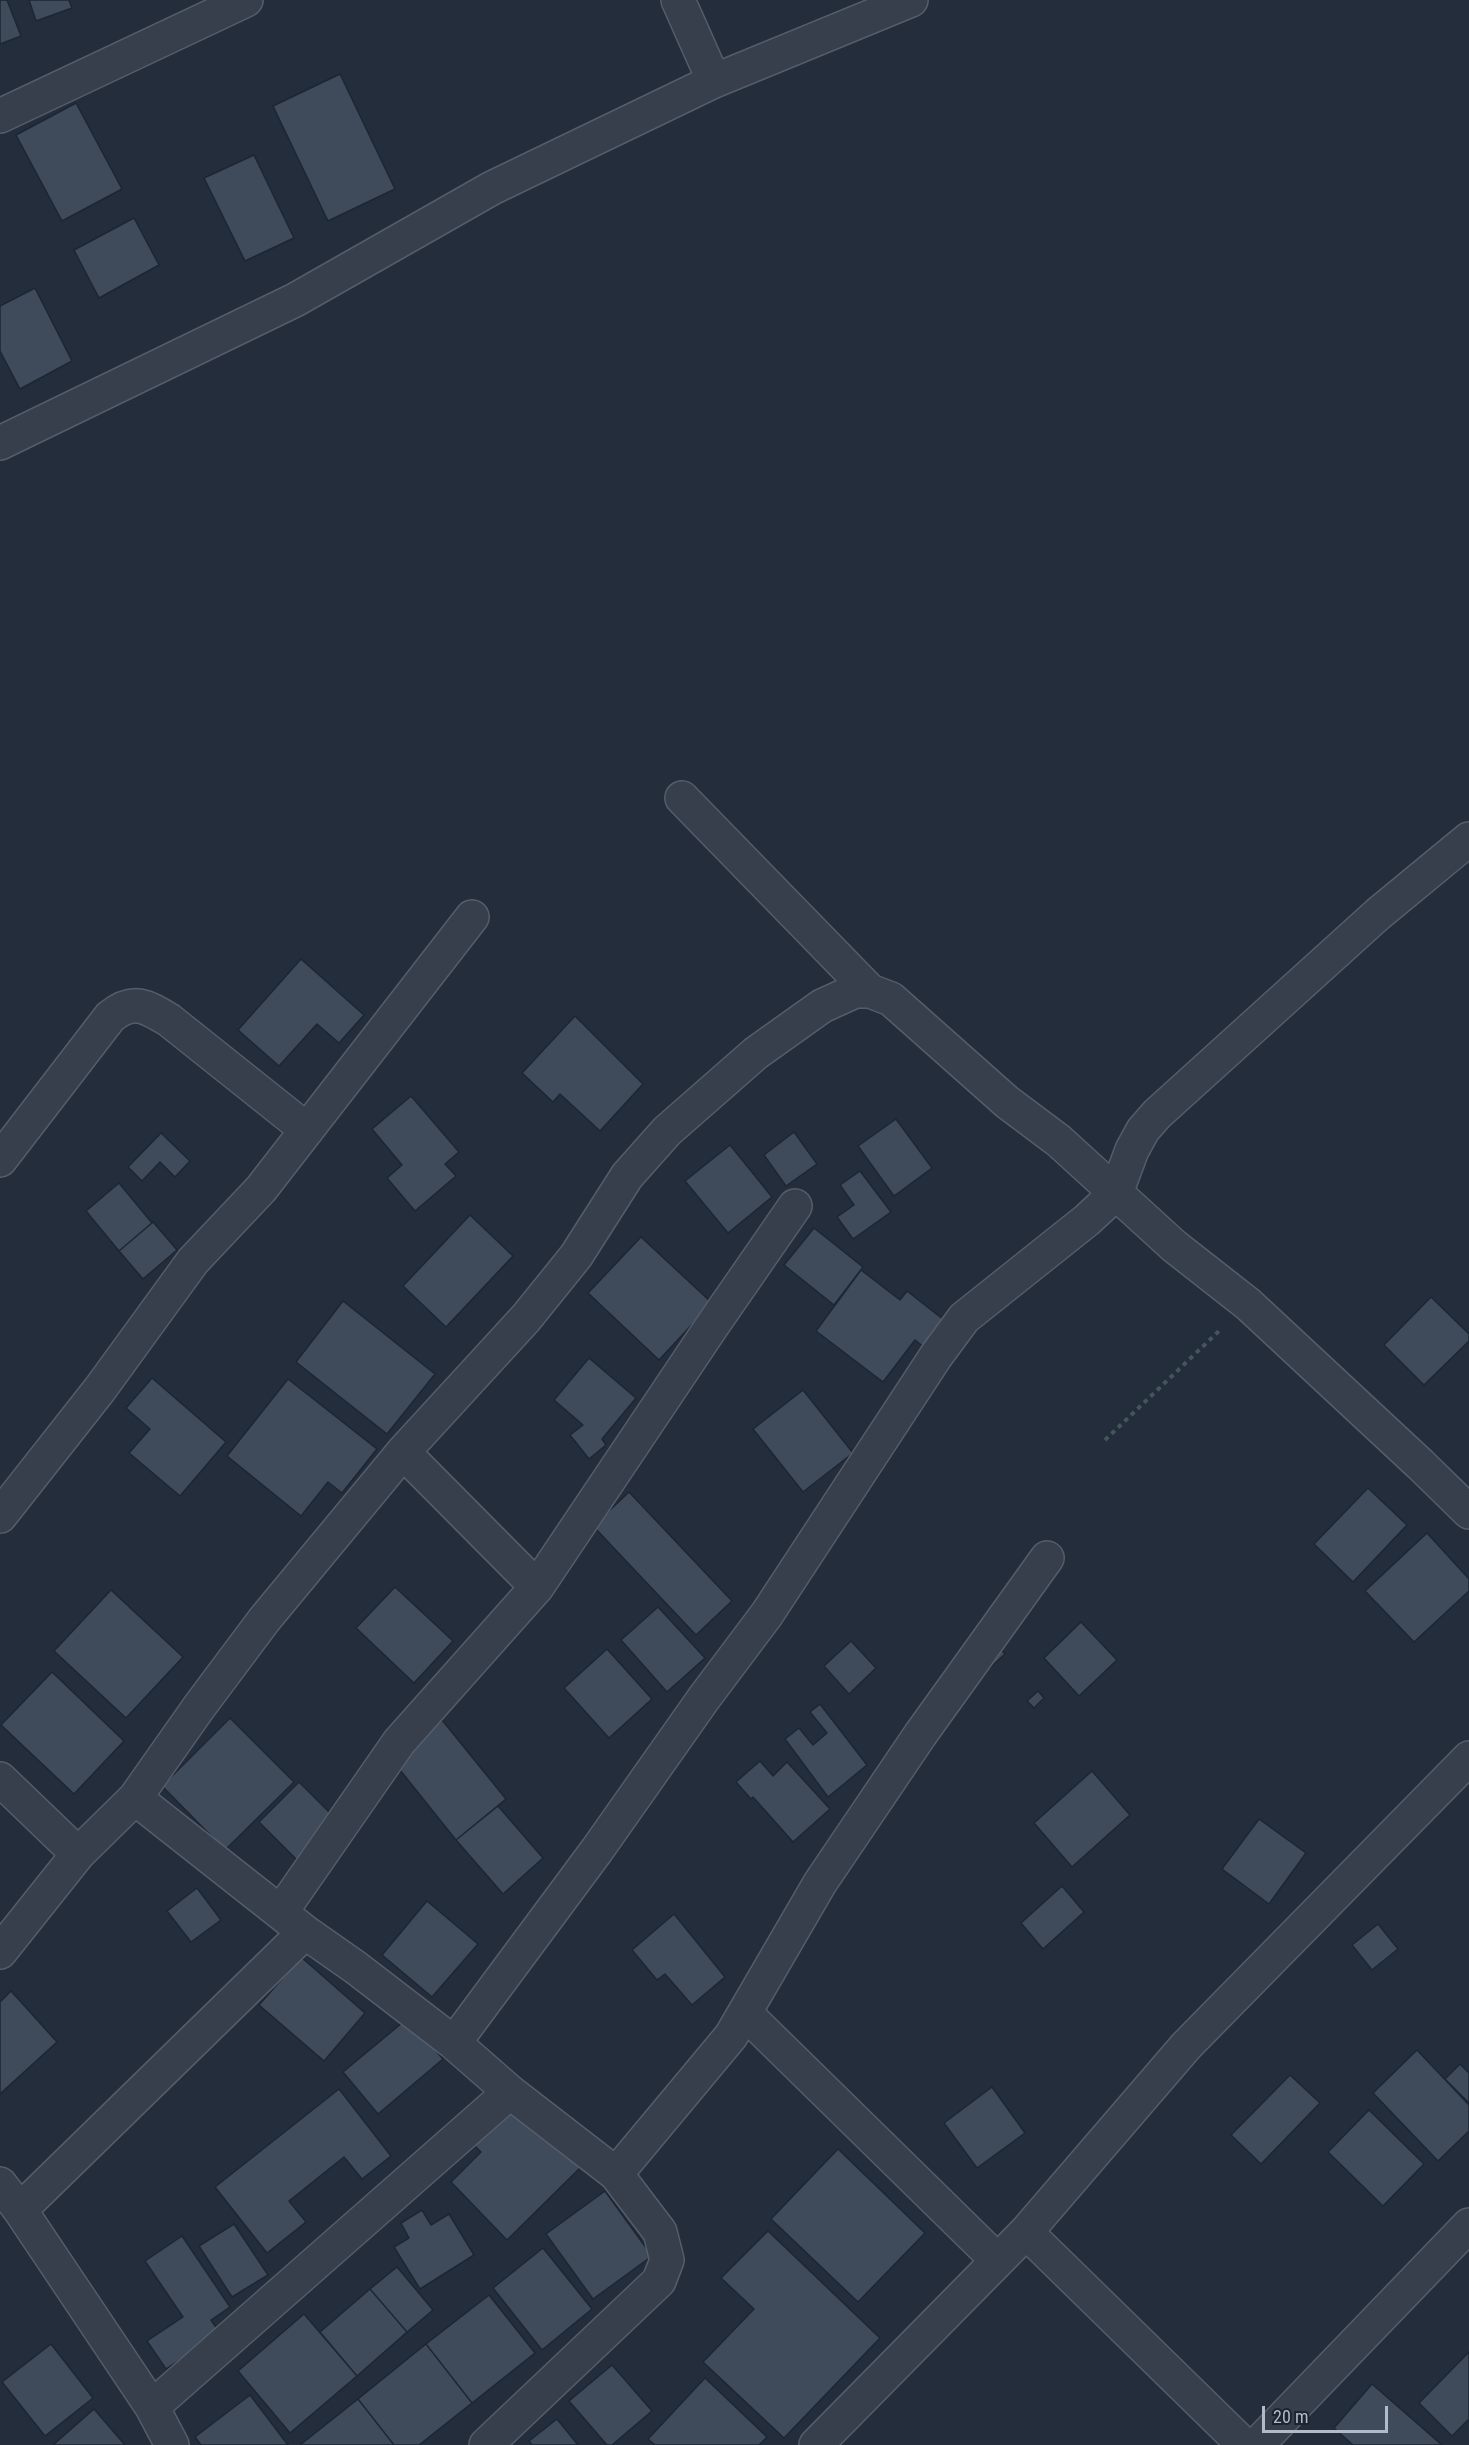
<!DOCTYPE html>
<style>
body{margin:0}
#map{position:relative;width:1469px;height:2445px;overflow:hidden;background:#232d3c;font-family:"Roboto Condensed",sans-serif}
canvas{display:block}
.scale{position:absolute;left:1262px;top:2406px;width:126px;height:27px;box-sizing:border-box;border:3px solid #b2bac8;border-top:0;padding-left:8px;font-size:18px;line-height:21px;white-space:nowrap;color:#b2bac8;-webkit-text-stroke:4px #1c2431;paint-order:stroke}
</style>
<div id="map">
<canvas width="1469" height="2445"></canvas>
<div class="scale">20 m</div>
</div>
<script>
const ctx = document.querySelector('canvas').getContext('2d');
ctx.lineJoin = 'round';
function paint(path, color) { ctx.fillStyle = color; ctx.fill(path, 'evenodd'); }
function trace(path, color, width, dash) { ctx.strokeStyle = color; ctx.lineWidth = width; ctx.lineCap = dash ? 'butt' : 'round'; ctx.setLineDash(dash || []); ctx.stroke(path); }
const building = new Path2D(`
 M0,0H7L21,36L0,44Z
 M29,0H69L72,8L36,21Z
 M340,74L395,189L328,221L273,106Z
 M76,103L122,189L62,221L16,135Z
 M254,155L294,238L245,261L204,178Z
 M134,218L159,265L99,298L74,250Z
 M35,288L72,361L20,389L0,351V306Z
 M301,959L364,1015L339,1043L317,1024L279,1066L238,1030Z
 M575,1016L643,1084L600,1131L560,1094L553,1102L522,1073Z
 M411,1096L459,1152L445,1164L456,1176L415,1211L387,1178L402,1165L372,1129Z
 M896,1119L932,1168L894,1196L858,1146Z
 M794,1132L817,1164L786,1186L764,1155Z
 M161,1133L190,1161L175,1177L160,1162L142,1181L128,1167Z
 M730,1145L772,1197L728,1233L685,1181Z
 M860,1171L891,1212L853,1239L837,1217L854,1205L840,1185Z
 M119,1183L152,1223L119,1251L86,1211Z
 M470,1215L513,1256L446,1327L403,1286Z
 M153,1222L177,1250L143,1279L119,1251Z
 M814,1228L863,1267L834,1305L784,1265Z
 M641,1237L712,1303L659,1360L588,1293Z
 M861,1270L900,1300L907,1291L944,1320L924,1347L915,1340L883,1382L816,1331Z
 M1431,1297L1469,1334V1341L1424,1385L1384,1345Z
 M343,1301L435,1374L387,1434L296,1362Z
 M589,1358L636,1398L602,1439L606,1445L589,1459L570,1435L583,1425L554,1400Z
 M152,1378L226,1442L180,1496L129,1453L150,1429L126,1408Z
 M288,1379L377,1449L342,1493L328,1482L301,1516L227,1456Z
 M803,1390L853,1453L803,1492L753,1429Z
 M1368,1488L1407,1525L1353,1582L1314,1544Z
 M629,1492L732,1601L696,1635L593,1526Z
 M1427,1533L1469,1579V1591L1414,1642L1365,1591Z
 M395,1587L453,1641L414,1683L356,1628Z
 M111,1590L183,1657L126,1718L54,1651Z
 M658,1607L705,1658L667,1692L621,1640Z
 M1081,1622L1117,1660L1079,1696L1044,1658Z
 M851,1641L876,1668L849,1694L824,1666Z
 M998,1646L1005,1654L984,1673Z
 M607,1649L652,1699L609,1738L564,1688Z
 M52,1672L124,1741L74,1794L1,1725Z
 M1038,1691L1044,1698L1034,1708L1027,1701Z
 M820,1704L867,1765L828,1797L785,1739L799,1728L813,1745L827,1733L810,1712Z
 M230,1718L294,1782L225,1850L162,1786Z
 M442,1720L506,1799L456,1840L392,1760Z
 M760,1761L773,1776L787,1762L830,1809L793,1842L753,1797L751,1799L736,1782Z
 M1092,1771L1130,1815L1072,1867L1034,1823Z
 M299,1782L339,1822L299,1862L259,1822Z
 M498,1806L543,1858L503,1894L456,1840Z
 M1259,1819L1306,1853L1269,1904L1222,1869Z
 M1062,1886L1084,1912L1043,1949L1021,1923Z
 M197,1888L221,1920L191,1942L167,1911Z
 M427,1901L478,1944L432,1997L382,1955Z
 M674,1914L725,1977L692,2005L665,1974L657,1980L632,1950Z
 M1378,1924L1398,1949L1372,1970L1352,1945Z
 M301,1957L365,2013L324,2061L259,2005Z
 M11,1991L57,2042L0,2094V2002Z
 M408,2018L443,2059L378,2114L343,2072Z
 M1417,2050L1469,2105V2131L1438,2161L1373,2093Z
 M1460,2064L1469,2073V2103L1445,2079Z
 M1290,2075L1320,2103L1261,2164L1231,2135Z
 M992,2087L1025,2133L977,2168L944,2123Z
 M339,2089L391,2156L362,2179L344,2157L289,2201L306,2222L267,2253L215,2187Z
 M513,2099L580,2168L507,2240L451,2182L481,2152L470,2141Z
 M1369,2110L1424,2164L1383,2206L1328,2152Z
 M838,2149L925,2233L858,2302L771,2219Z
 M605,2191L652,2256L593,2299L546,2234Z
 M422,2210L431,2225L449,2214L474,2255L420,2289L394,2247L409,2238L401,2223Z
 M234,2224L268,2275L232,2297L199,2246Z
 M768,2231L880,2338L784,2438L703,2362L754,2309L721,2278Z
 M182,2236L230,2307L211,2320L220,2333L166,2369L147,2341L183,2317L145,2261Z
 M543,2248L592,2309L542,2350L493,2288Z
 M397,2267L433,2310L407,2332L370,2289Z
 M370,2289L407,2332L357,2376L320,2332Z
 M489,2295L535,2353L472,2403L426,2344Z
 M304,2314L357,2376L290,2433L238,2371Z
 M51,2344L93,2398L45,2436L2,2382Z
 M426,2344L472,2403L419,2445H394L358,2399Z
 M1469,2352V2419L1452,2436L1419,2403Z
 M612,2365L652,2411L612,2445H607L569,2401Z
 M705,2378L767,2437L759,2445H655L648,2439Z
 M1372,2384L1442,2445H1353L1334,2428Z
 M250,2395L288,2445H201L195,2437Z
 M358,2399L394,2445H300Z
 M94,2409L125,2445H53Z
 M557,2419L578,2445H532L529,2441Z`);
const path = new Path2D(`
 M1105,1440L1219,1331`);
const street = new Path2D(`
 M678,0L714,81
 M0,116L246,0
 M0,443L295,300L492,188L714,81L911,0
 M682,798L870,991
 M0,1160L110,1017C133,998 146,1006 169,1020L307,1130
 M403,1452L537,1587
 M0,1516L100,1389L193,1261L261,1189L472,917
 M0,1779L78,1854
 M135,1798L305,1932L355,1967L454,2043L597,1850L704,1698L767,1614L936,1356L964,1318L1087,1220L1116,1193L1132,1150L1143,1130L1157,1114L1378,914L1469,839
 M281,1912L399,1742L537,1587L712,1326L795,1206
 M0,1952L78,1854L135,1798L199,1707L264,1620L403,1452L526,1318L576,1256L627,1176L667,1131L756,1053L822,1006L855,991H870L891,999L1007,1102L1059,1141L1174,1246L1248,1304L1421,1465L1469,1512
 M745,2013L997,2260
 M454,2043L510,2092L616,2174L660,2232L667,2260L659,2281L486,2445
 M616,2174L731,2036L820,1883L920,1735L1047,1558
 M0,2184L20,2210L152,2407L172,2445
 M20,2210L305,1932
 M1026,2232L1244,2445
 M152,2407L510,2092
 M816,2445L1026,2232L1186,2046L1469,1758
 M1257,2445L1469,2225`);
paint(building, '#3f4b5b');
trace(building, '#1e2633', 1.5);
trace(street, '#555d6a', 36);
trace(path, '#43575a', 4, [4.5, 4.5]);
trace(street, '#373f4c', 33);
</script>
